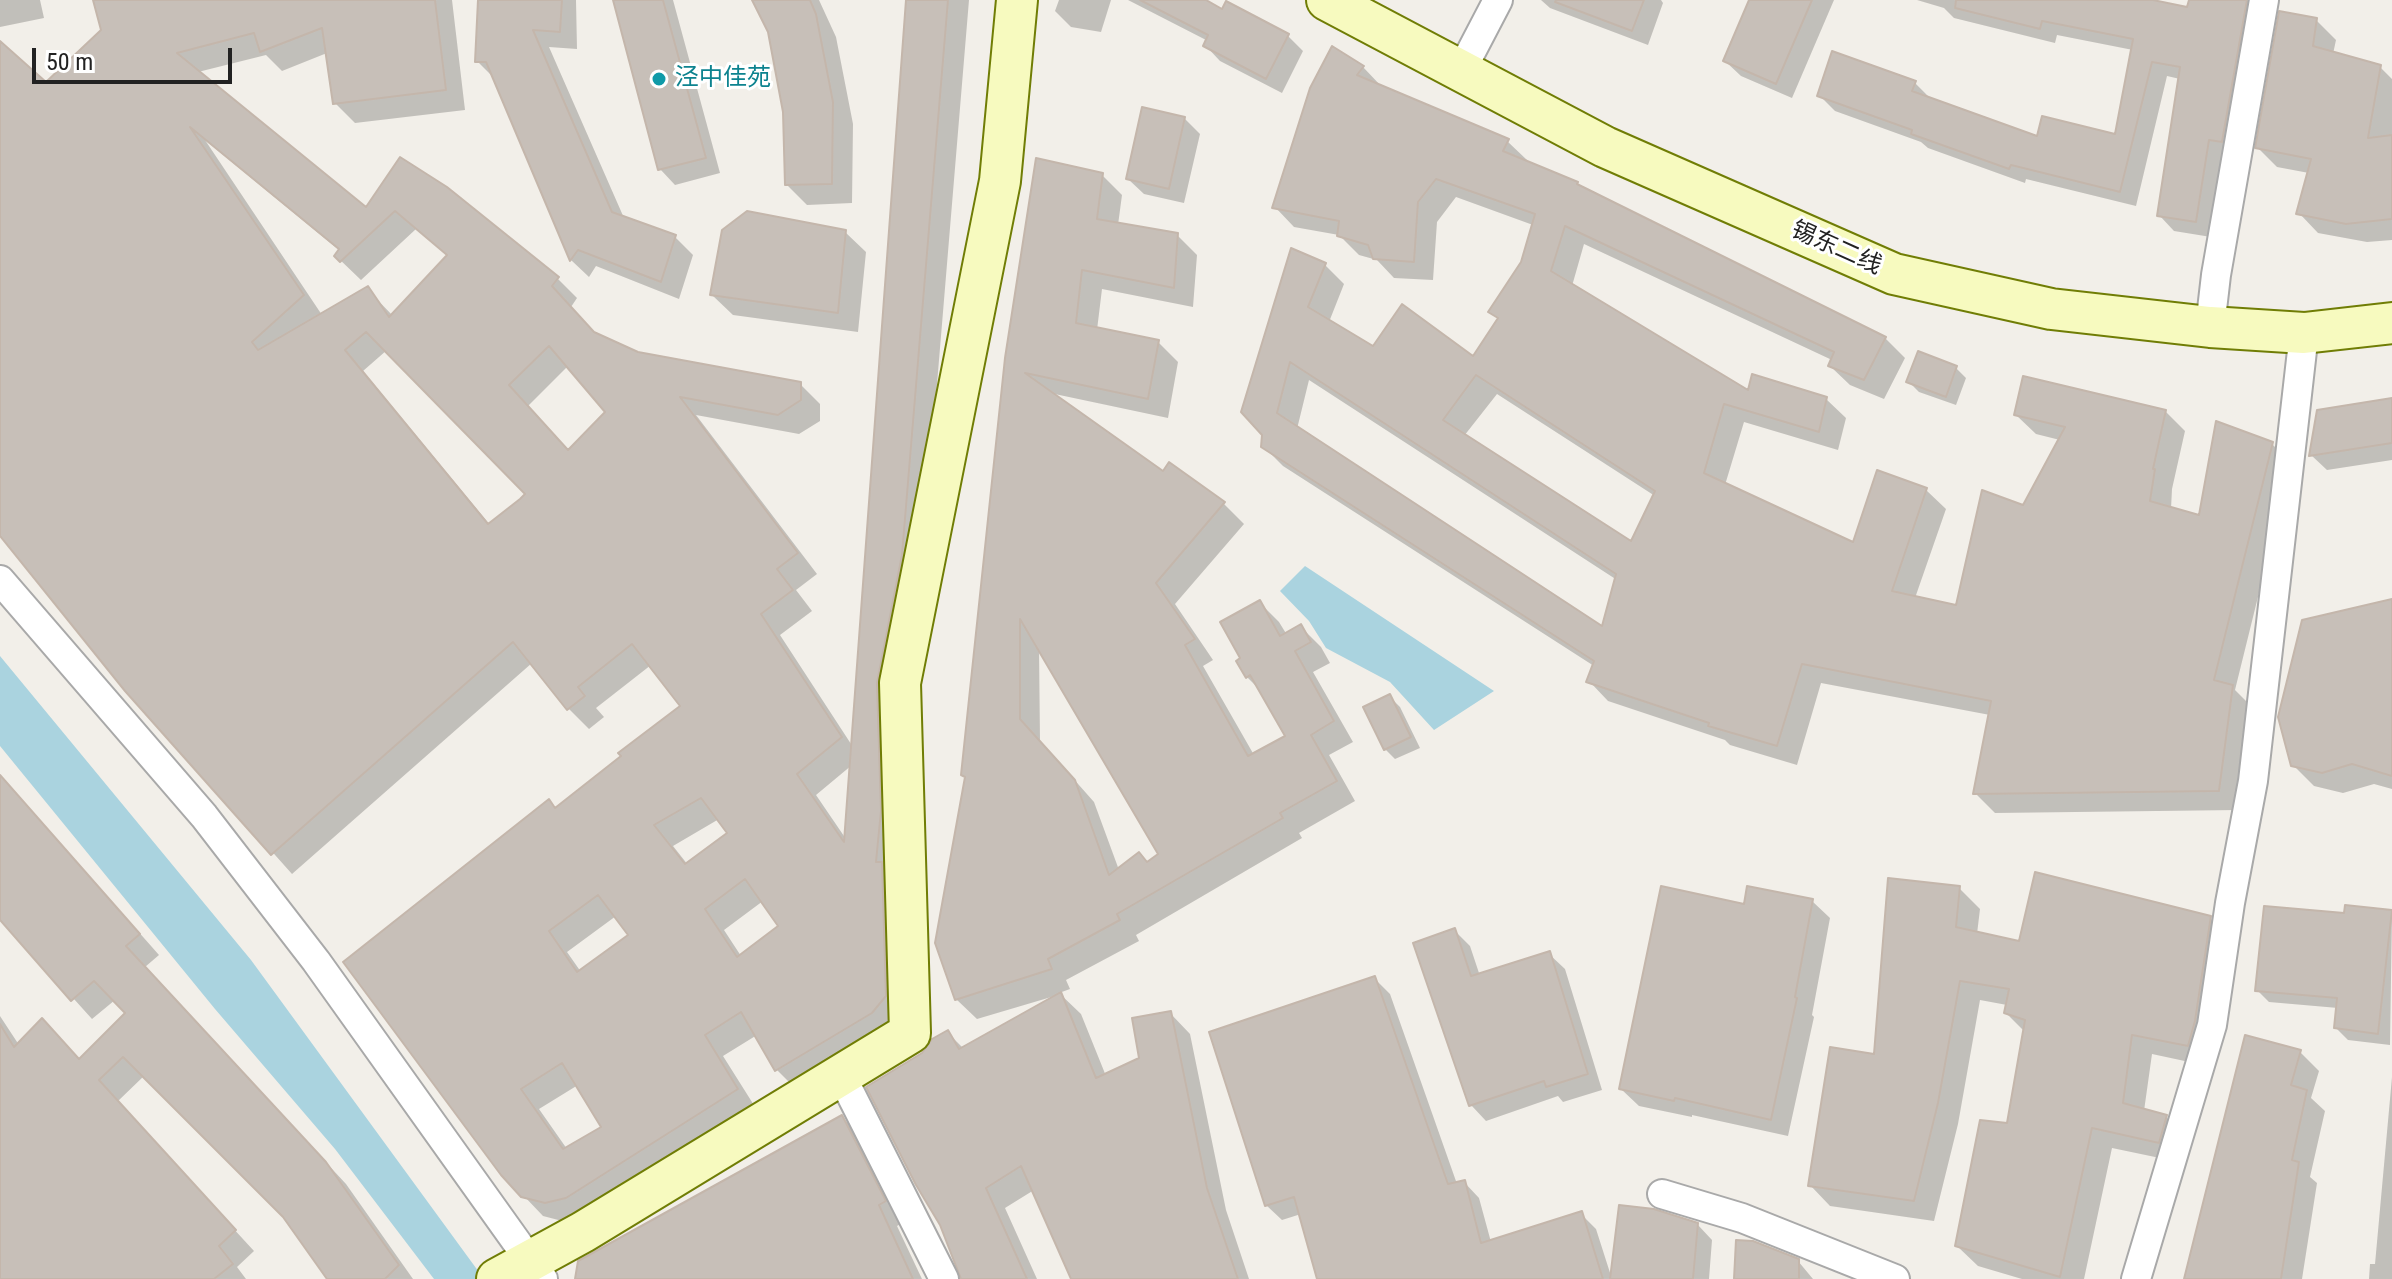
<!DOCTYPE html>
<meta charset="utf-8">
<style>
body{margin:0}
#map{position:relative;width:2392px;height:1279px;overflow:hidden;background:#f2efe9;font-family:"Roboto Condensed",sans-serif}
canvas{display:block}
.scale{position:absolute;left:32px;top:48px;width:200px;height:36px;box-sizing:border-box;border:4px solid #222;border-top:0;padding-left:10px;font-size:24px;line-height:28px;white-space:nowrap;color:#222;-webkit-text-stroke:6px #fff;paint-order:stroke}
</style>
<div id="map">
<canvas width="2392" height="1279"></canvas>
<div class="scale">50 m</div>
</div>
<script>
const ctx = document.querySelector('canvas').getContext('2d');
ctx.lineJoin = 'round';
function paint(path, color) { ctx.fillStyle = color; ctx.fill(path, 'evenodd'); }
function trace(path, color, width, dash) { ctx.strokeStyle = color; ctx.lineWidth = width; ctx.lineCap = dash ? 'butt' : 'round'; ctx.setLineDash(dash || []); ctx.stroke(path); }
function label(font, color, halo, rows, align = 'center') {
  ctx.font = font + ' "Roboto Condensed","Noto Sans SC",sans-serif'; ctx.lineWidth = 6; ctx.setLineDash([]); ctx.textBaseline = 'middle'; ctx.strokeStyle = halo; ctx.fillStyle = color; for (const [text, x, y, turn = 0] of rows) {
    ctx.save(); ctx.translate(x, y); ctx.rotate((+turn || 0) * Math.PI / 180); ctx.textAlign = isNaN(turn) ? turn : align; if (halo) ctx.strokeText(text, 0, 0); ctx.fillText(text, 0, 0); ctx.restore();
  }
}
const water = new Path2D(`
 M1305,566L1494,691L1434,730L1390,682L1326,648L1309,621L1280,591Z
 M0,656L251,960L484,1279H434L335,1149L215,1009L0,746Z`);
const shadow = new Path2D(`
 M0,0H40L44,18L0,27Z
 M95,0H452L465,110L355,123L335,103L327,53L282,71L266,55L198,72L367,210L400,160L557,278L577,298L571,307L597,336L637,354L800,384L820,404V421L799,434L696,415L817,574L796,590L812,611L780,635L853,747L908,0H969L921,576L905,1016L797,1090L777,1070L757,1035L723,1056L757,1110L566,1222L543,1216L503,1174L556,810L683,707L651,665L596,708L604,717L589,729L569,709L532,663L292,874L127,689L0,533V44L46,85L103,30ZM205,140L340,251L336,256L361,280L416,229L448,256L393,316L369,291L322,315ZM387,350L528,494L490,525L363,371ZM568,366L608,412L569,452L528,406ZM852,765L846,839L816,795ZM719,819L729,833L688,865L673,846ZM763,901L780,926L741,956L724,930ZM616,916L631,936L581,972L567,952ZM578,1085L604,1128L567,1149L539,1109Z
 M480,0H576L577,49L549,47L624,218L675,237L693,255L679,299L596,266L589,277L571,260L495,79L477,61Z
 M615,0H673L720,173L675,185L660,169Z
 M755,0H819L836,37L853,124L852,203L807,205L787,185L785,111L770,31Z
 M1059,0H1111L1101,32L1071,27L1055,11Z
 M1128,0H1202L1223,11L1288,36L1303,51L1282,93L1220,61L1205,45L1208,41Z
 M1541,0H1661L1663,3L1648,45L1550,8Z
 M1752,0H1834L1792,98L1741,76L1725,61Z
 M1917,0H2142L2189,9L2191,0H2265L2211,237L2174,231L2159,215L2180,79L2167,76L2136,206L2026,179L2025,183L1928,148L1921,142L1835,111L1819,95L1915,83L1930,98L2038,139L2117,137L2133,50L2057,35L2055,43L1954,18L1944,8Z
 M2316,20L2336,40L2333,54L2380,67L2392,79V240L2367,242L2318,233L2299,213L2309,173L2277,167L2258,148Z
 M1363,67L1382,87L1507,141L1527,160L1526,163L1577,183L1582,188L1885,338L1905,358L1884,399L1850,385L1830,366L1832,360L1584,244L1572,286L1749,393L1826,399L1846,418L1838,450L1744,422L1725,485L1854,545L1926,490L1946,509L1915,598L1958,607L2023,507L2060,440L2036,434L2016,415L2165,411L2185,431L2172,489L2171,509L2201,518L2271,443L2291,463L2235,690L2252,707L2238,810L1995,813L1975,793L1990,715L1821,683L1797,765L1730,745L1725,740L1608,701L1589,681L1594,666L1283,466L1263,446L1264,434L1244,412L1325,265L1344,284L1329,322L1374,349L1474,359L1499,320L1491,311L1522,262L1533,225L1456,197L1437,222L1433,280L1394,278L1377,260L1359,255L1339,235L1294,227L1275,207L1312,89ZM1309,380L1617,580L1603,629L1297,429ZM1497,394L1655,496L1631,544L1464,436Z
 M1184,118L1200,134L1184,203L1144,194L1128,179Z
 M1102,175L1122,195L1118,225L1177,235L1197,255L1193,307L1102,289L1097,330L1158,342L1178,362L1168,418L1050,393L1163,473L1169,465L1224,504L1244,524L1175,604L1213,660L1203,666L1254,755L1287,737L1261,691L1247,677L1243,659L1259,602L1279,622L1287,635L1301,627L1321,647L1330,663L1313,672L1353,742L1329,755L1355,801L1299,833L1302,838L1136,935L1139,941L1066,980L1070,989L1059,993L1081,1014L1106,1076L1141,1059L1170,1013L1190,1034L1226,1210L1249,1279H1073L1034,1190L1005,1208L1037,1279H964L923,1054L947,1032L963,1048L1058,995L977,1019L956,999L967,778L1006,358ZM1039,648L1160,855L1148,864L1119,870L1094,802L1040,741Z
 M845,232L866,252L858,332L733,315L712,295Z
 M1956,368L1966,378L1956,405L1919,392L1909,382Z
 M2392,400V460L2327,470L2311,455Z
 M2392,601V789L2374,784L2343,793L2314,786L2293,765Z
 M1390,697L1400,707L1420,748L1395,759L1385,749Z
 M0,775L159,955L145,967L346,1184L413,1279H329L285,1216L145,1075L117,1102L254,1251L237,1267L246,1279H0V1016L19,1045L79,1061L128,1013L115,1000L92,1019L0,917Z
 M1959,888L1980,909L1977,934L2021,943L2210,918L2230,938L2208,1066L2152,1054L2144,1111L2166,1117L2187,1137L2179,1162L2112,1148L2084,1279H2022L1978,1266L1957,1246L2009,1125L2025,1032L2006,1013L2007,1005L1980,1000L1958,1124L1934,1221L1830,1206L1810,1185Z
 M1812,901L1830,918L1812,1015L1814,1017L1788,1136L1692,1115V1117L1639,1106L1621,1089L1745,907Z
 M2347,907L2392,912L2390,1045L2348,1040L2336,1028L2338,1008L2269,1002L2257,990L2346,915Z
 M1455,931L1470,946L1480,976L1549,954L1565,969L1602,1090L1563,1102L1558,1096L1486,1121L1471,1105Z
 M1375,979L1390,994L1457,1184L1464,1182L1479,1198L1491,1242L1581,1214L1596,1229L1612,1279L1697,1224L1712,1240L1709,1279H1319L1301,1214L1282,1220L1266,1205Z
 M2247,1037L2300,1052L2319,1071L2311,1098L2325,1111L2310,1177L2317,1183L2302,1279H2186Z
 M2392,1077V1279H2369L2370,1264H2375Z
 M842,1117L862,1137L904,1222L897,1226L922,1279H578Z
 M1798,1261L1813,1279H1736Z`);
const building = new Path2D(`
 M93,0H435L446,90L333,104L322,28L260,52L254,33L177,53L366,207L400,157L447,187L559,277L552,286L594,332L638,352L801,382V400L778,415L680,397L798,553L777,569L793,590L761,614L842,737L797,774L844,842L906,0H948L902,555L877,683L881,811L876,862H882L886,996L872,1013L775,1071L741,1012L705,1035L738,1089L566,1198L545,1203L521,1197L501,1175L343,962L549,799L555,808L621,756L618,753L680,706L632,644L578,687L585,696L567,710L513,642L271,855L125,691L0,536V41L46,82L101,30ZM190,127L339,249L334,256L340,262L395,211L447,255L389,317L368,286L258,350L252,342L304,295ZM366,332L525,494L520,499L488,524L345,350ZM549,346L605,412L568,450L509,385ZM701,798L727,833L685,864L654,825ZM745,879L778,926L737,957L705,909ZM598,895L628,935L577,972L549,931ZM562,1063L601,1127L563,1149L521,1089Z
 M478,0H562L560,32L533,30L612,212L676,235L661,282L578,250L570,261L486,62H475Z
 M613,0H663L706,158L658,170Z
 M752,0H810L816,14L833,102L832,184L785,185L783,112L768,32Z
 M1140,0H1206L1222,9L1226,1L1289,34L1266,79L1203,46L1208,35Z
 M1556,0H1644L1632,31L1555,2Z
 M1749,0H1812L1776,84L1723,61Z
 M1956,0H2153L2187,7L2189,0H2247L2222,142L2209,140L2196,222L2157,216L2180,67L2152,62L2120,192L2011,165L2009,169L1911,134L1912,130L1817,96L1832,51L1916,81L1912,91L2037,136L2042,116L2115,134L2133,39L2042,21L2040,29L1955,8Z
 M2279,11L2317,18L2313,46L2381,65L2368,138L2392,135V219L2346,224L2296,214L2311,159L2255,148Z
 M1332,46L1364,66L1357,75L1509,139L1503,151L1578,182L1577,184L1886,337L1864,380L1828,366L1834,352L1565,226L1551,271L1748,390L1752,374L1827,397L1819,432L1724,404L1704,473L1853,542L1877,470L1927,488L1892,591L1956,605L1982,490L2023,505L2065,427L2014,415L2023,376L2166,410L2153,469H2155L2150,501L2199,515L2216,421L2273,442L2214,680L2233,685L2219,791L1973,794L1991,701L1802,664L1777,746L1708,726L1709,723L1586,682L1594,661L1261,447L1262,435L1241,412L1291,248L1326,263L1308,307L1373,346L1402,304L1473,356L1498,318L1488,312L1521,262L1535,214L1436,179L1418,202L1414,262L1373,259L1368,245L1337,236L1339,221L1272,208L1310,88ZM1290,362L1616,574L1602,626L1277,413ZM1476,375L1655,491L1631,541L1443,420Z
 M1142,107L1185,117L1169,189L1126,179Z
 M1036,158L1103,173L1097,219L1178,233L1174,288L1082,270L1076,323L1159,340L1148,399L1025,373L1163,471L1169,462L1225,502L1156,583L1195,639L1185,645L1248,756L1285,736L1250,675L1246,678L1236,661L1240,658L1220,622L1260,600L1280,636L1301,624L1311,642L1295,651L1334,721L1311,735L1337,781L1280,813L1283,818L1117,914L1120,920L1048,959L1052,969L955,1000L935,943L965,777L961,775L1005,358ZM1020,619L1158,854L1147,862L1139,852L1109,875L1075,780L1020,719Z
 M747,211L846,230L838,313L710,295L722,230Z
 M1918,351L1957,366L1946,397L1906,382Z
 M2392,398V443L2309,456L2317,410Z
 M2392,599V776L2352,764L2322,773L2291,766L2278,717L2302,620Z
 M1390,694L1411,737L1384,750L1363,707Z
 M0,775L140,934L126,946L326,1162L399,1265L385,1279H327L283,1217L123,1057L99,1080L236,1230L219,1246L233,1264L214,1279H0V1024L14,1047L42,1018L79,1059L125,1013L94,981L71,1001L0,920Z
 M2035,872L2211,916L2195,1021L2188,1046L2132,1035L2123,1103L2167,1115L2159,1143L2092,1128L2060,1277L1955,1246L1980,1120L2007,1123L2025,1020L2004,1013L2009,989L1960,981L1938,1103L1914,1201L1808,1186L1830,1047L1874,1054L1888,878L1960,886L1956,927L2019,941Z
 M1661,886L1744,904L1747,886L1813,899L1795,997L1797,998L1771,1120L1675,1098L1674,1101L1619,1089Z
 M2345,905L2392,910L2378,1034L2334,1028L2337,998L2255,991L2264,906L2344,913Z
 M1455,928L1471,976L1550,951L1588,1074L1546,1087L1544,1081L1469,1106L1413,943Z
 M1375,976L1448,1184L1465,1180L1481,1243L1582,1211L1603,1279H1317L1294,1197L1265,1206L1209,1032Z
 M1061,992L1096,1078L1139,1058L1132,1018L1171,1011L1207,1188L1238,1279H1071L1021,1166L986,1188L1027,1279H961L940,1225L916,1185L866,1087L922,1053L932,1039L948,1030L959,1049Z
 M2245,1035L2301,1050L2291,1085L2307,1090L2292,1160L2299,1162L2281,1279H2184Z
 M842,1115L886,1201L879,1205L913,1279H575L578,1261Z
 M1619,1205L1654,1209L1698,1223L1693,1279H1610Z
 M1736,1240L1753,1241L1799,1259V1279H1734Z`);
const street = new Path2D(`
 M1461,71L1498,0
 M2210,327L2216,275L2264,0
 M0,580L204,816L316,961L543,1279
 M841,1075L944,1279
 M1662,1194L1742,1218L1895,1279
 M2136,1279L2212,1025L2230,903L2253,781L2304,333`);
const secondary = new Path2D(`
 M1327,0L1605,147L1894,274L2051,309L2210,327L2304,333L2392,323
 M497,1279L583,1232L910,1033L900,683L1000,181L1017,0`);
const markers = [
 [659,79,8,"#0f9aa8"]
];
const cultureNames = [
 ["泾中佳苑",675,79]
];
const streetNames = [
 ["锡东二线",1836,249,24]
];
paint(water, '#aad3df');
paint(shadow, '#0003');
paint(building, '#c7bfb8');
trace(building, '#c4b6ab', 2);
trace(street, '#a9a9a9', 32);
trace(secondary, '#707d05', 44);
trace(street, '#fff', 28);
trace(secondary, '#f7fabf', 40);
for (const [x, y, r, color] of markers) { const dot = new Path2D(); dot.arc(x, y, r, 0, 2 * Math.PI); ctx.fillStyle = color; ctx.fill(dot); trace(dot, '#fff', 3); }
label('24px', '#0d838f', '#fff', cultureNames, 'left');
label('24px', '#222', '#fff', streetNames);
</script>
